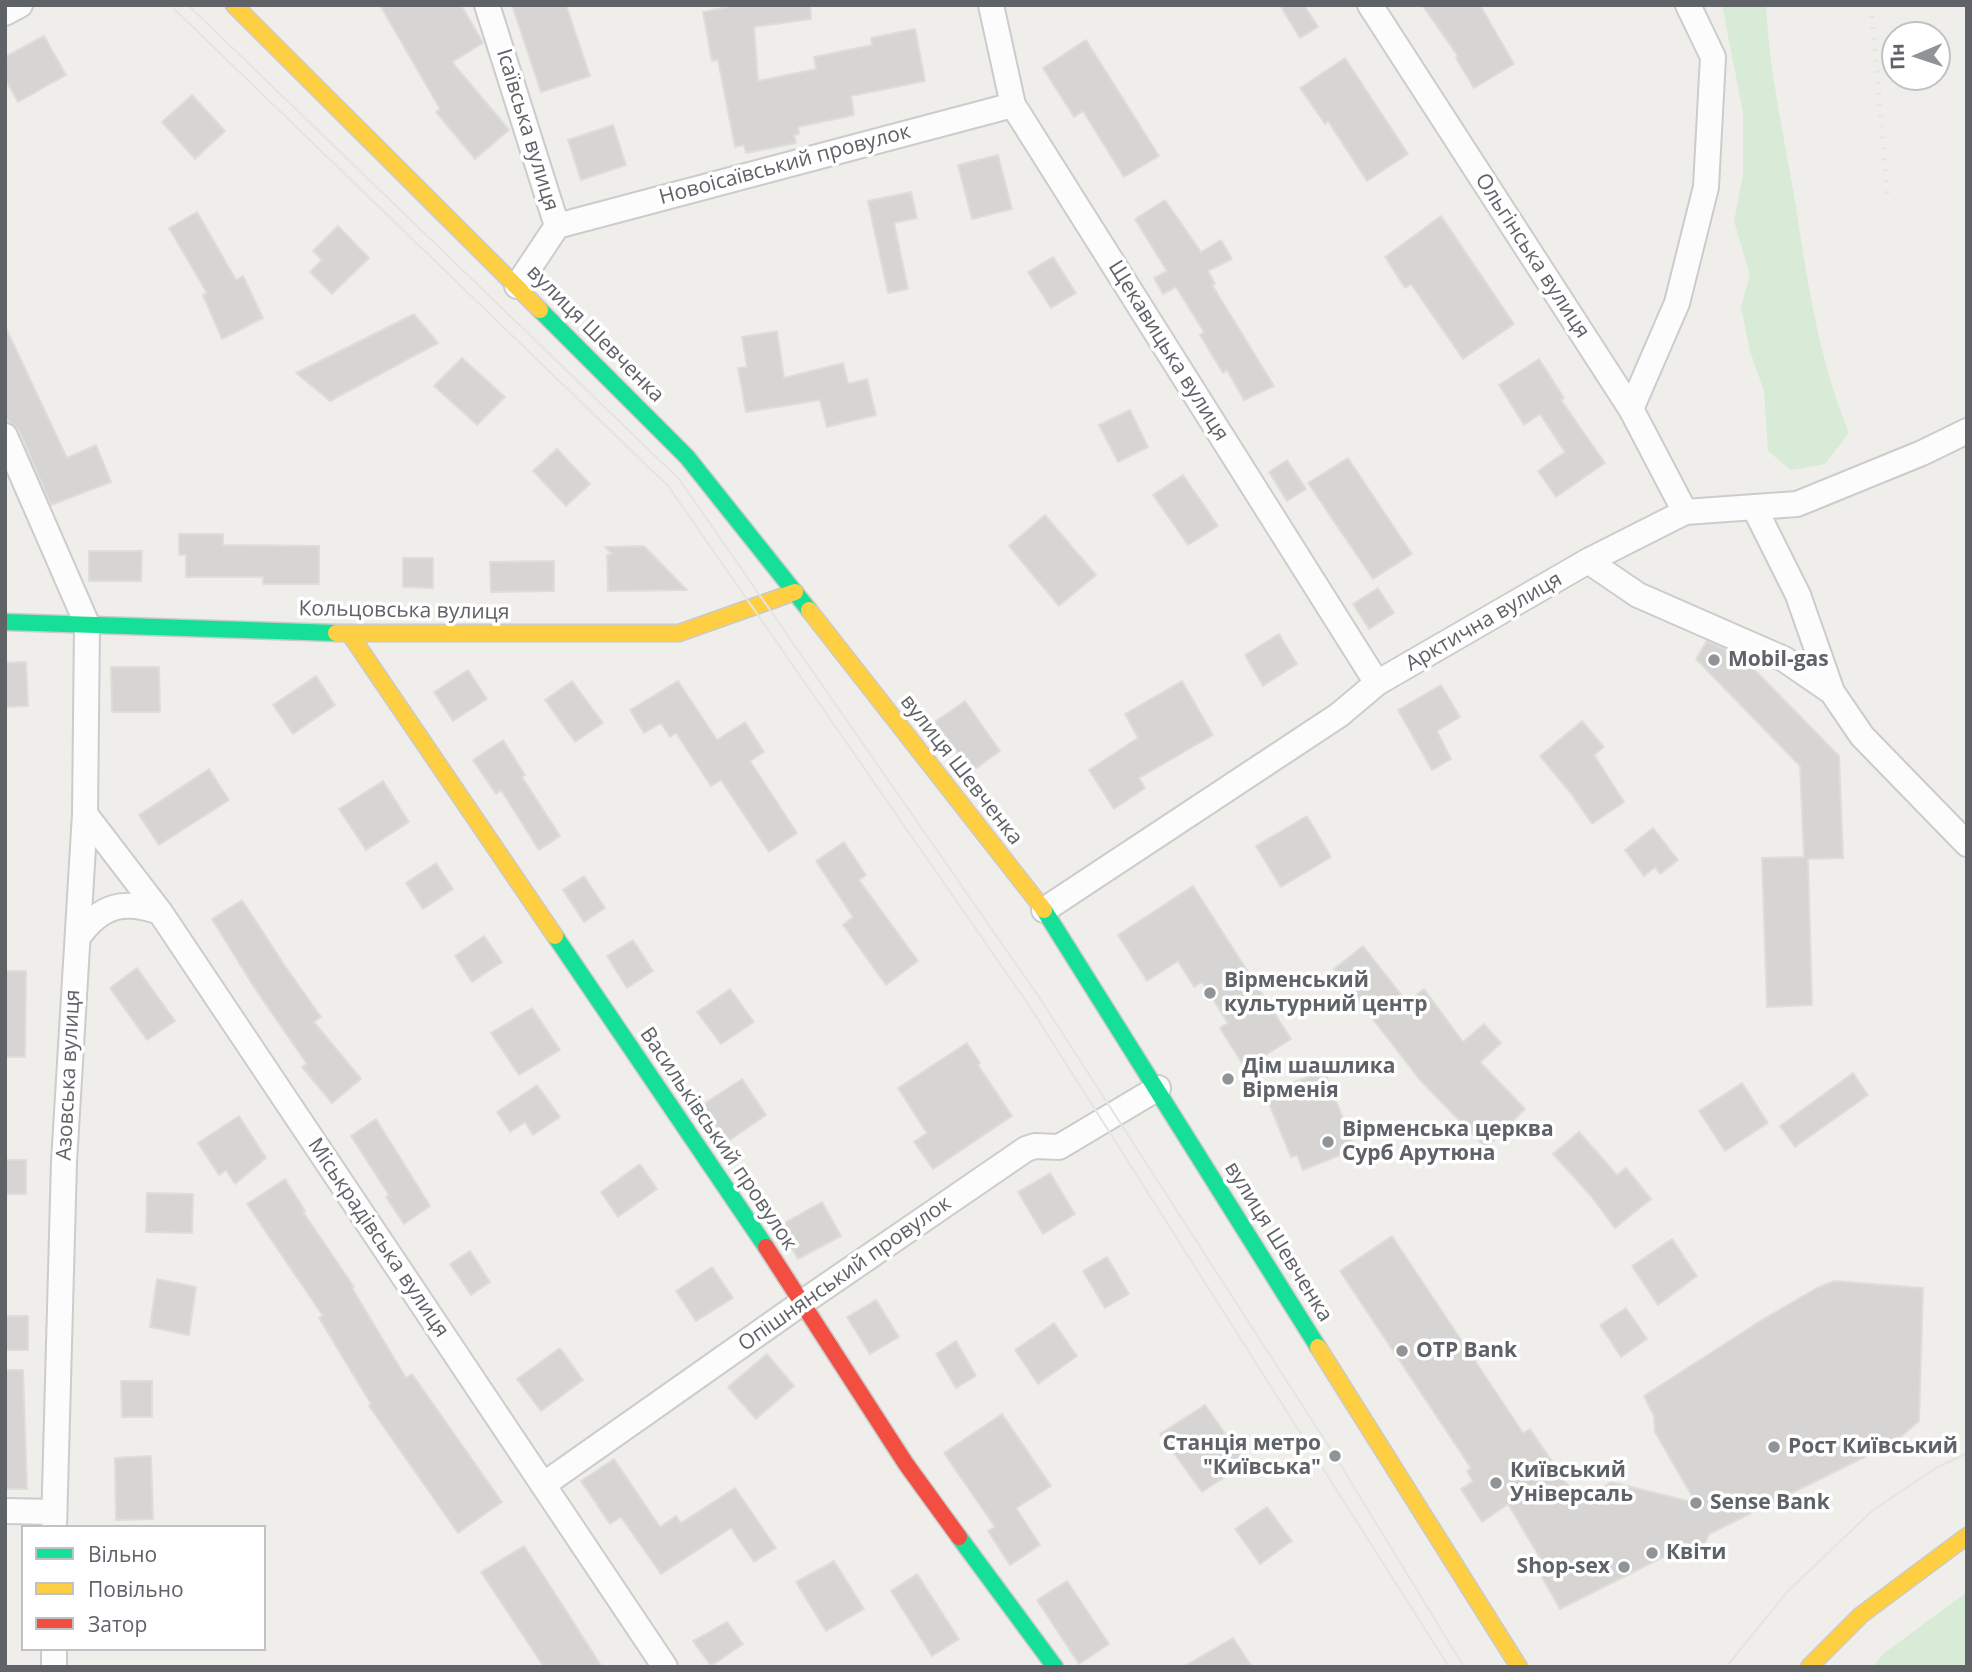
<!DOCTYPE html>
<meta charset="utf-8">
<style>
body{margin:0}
#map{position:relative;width:1972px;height:1672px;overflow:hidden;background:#efeeea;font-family:"Open Sans",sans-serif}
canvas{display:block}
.frame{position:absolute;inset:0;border:7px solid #5f6368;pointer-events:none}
.legend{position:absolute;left:21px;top:1525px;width:245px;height:126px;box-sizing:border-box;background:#fff;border:2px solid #bfc1c3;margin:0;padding:9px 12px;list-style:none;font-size:21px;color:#5f6368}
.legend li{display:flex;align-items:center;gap:14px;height:35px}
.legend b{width:35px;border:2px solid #bfc1c3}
.north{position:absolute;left:1881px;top:21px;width:70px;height:70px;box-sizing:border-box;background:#fff;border:2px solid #bfc1c3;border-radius:50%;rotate:268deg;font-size:19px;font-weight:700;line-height:28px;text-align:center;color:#5f6368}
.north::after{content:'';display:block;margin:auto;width:24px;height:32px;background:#919496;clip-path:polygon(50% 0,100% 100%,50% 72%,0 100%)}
</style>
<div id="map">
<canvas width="1972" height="1672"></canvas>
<div class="frame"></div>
<ul class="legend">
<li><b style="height:9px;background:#16e098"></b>Вільно</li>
<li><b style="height:9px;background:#ffcf43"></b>Повільно</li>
<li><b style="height:9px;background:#f24e42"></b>Затор</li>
</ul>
<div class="north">Пн</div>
</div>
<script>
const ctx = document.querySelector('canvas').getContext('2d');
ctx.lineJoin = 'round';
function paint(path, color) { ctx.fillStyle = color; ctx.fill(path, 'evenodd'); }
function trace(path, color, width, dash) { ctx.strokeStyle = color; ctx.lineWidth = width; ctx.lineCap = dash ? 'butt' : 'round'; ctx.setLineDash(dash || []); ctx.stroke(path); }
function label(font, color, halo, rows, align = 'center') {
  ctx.font = font + ' "Open Sans",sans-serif'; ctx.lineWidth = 7; ctx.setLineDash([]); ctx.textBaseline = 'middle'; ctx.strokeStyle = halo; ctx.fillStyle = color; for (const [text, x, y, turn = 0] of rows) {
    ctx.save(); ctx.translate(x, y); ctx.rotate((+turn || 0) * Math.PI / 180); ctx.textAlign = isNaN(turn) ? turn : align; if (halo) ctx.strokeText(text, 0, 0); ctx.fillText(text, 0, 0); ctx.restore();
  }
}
const green = new Path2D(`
 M1722,5H1766C1769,69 1783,132 1794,195C1807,277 1817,355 1849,433L1825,464L1791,470L1768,451L1764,391L1750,351L1741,307L1750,275L1734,221L1743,174V112Z
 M1967,1592V1667H1872L1883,1654Z`);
const building = new Path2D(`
 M380,5H461L483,43L452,62L509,130L475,159L436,112L440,109Z
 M512,5H566L590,76L541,92Z
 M738,5H810L811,19L754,27L758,81L816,69L814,57L872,45L871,38L915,29L925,81L851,96L854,115L798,127L799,134L794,135L796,143L746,153L744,145L735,147L718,60L712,61L703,12Z
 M1280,5H1304L1318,27L1300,38Z
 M1422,5H1480L1514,64L1474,88L1456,58L1458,56Z
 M44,36L66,75L18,102L5,79V57Z
 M1086,40L1159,156L1124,177L1083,111L1074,117L1043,68Z
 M1345,58L1408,154L1367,181L1328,121L1325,124L1300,88Z
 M192,95L225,131L195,159L162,122Z
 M613,125L626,165L581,180L568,140Z
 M998,155L1012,209L972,219L958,165Z
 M911,192L917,218L894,223L908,289L888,293L868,201Z
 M1165,200L1201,252L1221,240L1232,259L1208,271L1215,284L1212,285L1274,386L1244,400L1227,370L1223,373L1200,335L1204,332L1176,287L1163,294L1154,278L1167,271L1135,219Z
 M197,212L236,280L243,276L263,318L222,339L203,295L207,293L169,228Z
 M1441,216L1514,324L1463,359L1411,284L1405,288L1385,257Z
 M338,226L369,258L332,294L310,272L322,260L313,251Z
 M1053,257L1076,293L1051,308L1028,272Z
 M414,314L438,343L330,401L296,373Z
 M5,326L67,458L96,445L111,482L51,505L19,430L5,418Z
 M777,331L784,378L843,363L848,384L867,379L876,415L827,427L820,400L746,412L738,368L747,367L742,337Z
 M462,358L505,397L477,425L434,386Z
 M1539,359L1564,398L1561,400L1605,463L1556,497L1538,471L1565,452L1540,414L1524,425L1499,385Z
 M1130,410L1148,447L1118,462L1099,425Z
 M557,449L590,484L566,506L533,471Z
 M1348,458L1412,554L1373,579L1308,483Z
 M1287,460L1306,489L1287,501L1269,472Z
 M1183,475L1218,526L1188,545L1153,495Z
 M1045,515L1096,575L1059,606L1009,546Z
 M179,534H223V545L319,546V584H263V577H186V555H179Z
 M644,546L687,590L608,591L607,555L612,554L605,547Z
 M89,551H142L141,581H89Z
 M403,558H433V588L403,587Z
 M554,561V591L491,592L490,562Z
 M1378,588L1394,613L1369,629L1353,604Z
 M1279,634L1297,664L1263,686L1245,655Z
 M1707,641L1742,657L1839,756L1843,858L1808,859L1812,1005L1767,1007L1762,858L1804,857L1800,766L1696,659Z
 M26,662L28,706L5,707V663Z
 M111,667H159L160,712H112Z
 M468,670L487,699L453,721L434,692Z
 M316,676L335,705L293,734L273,705Z
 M572,681L603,723L575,742L545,700Z
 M678,681L717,740L745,722L764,752L750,761L797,833L769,852L721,780L711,786L676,733L670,737L661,723L644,733L630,710Z
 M1182,681L1213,735L1139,778L1145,788L1114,809L1089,770L1138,738L1125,714Z
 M1441,685L1460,717L1437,731L1451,759L1432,770L1398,710Z
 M965,701L1000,751L971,772L935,722Z
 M1582,721L1604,747L1594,755L1624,802L1592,824L1573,796L1540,756Z
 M503,740L525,775L522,777L560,836L539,850L501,790L496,794L473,760Z
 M209,769L229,800L159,845L139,815Z
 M383,781L409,822L366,850L339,809Z
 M1307,816L1331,857L1281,887L1256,846Z
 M1653,828L1678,860L1660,874L1655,867L1644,876L1625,850Z
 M844,842L866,875L859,880L918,961L886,985L843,925L853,917L816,861Z
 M436,863L453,889L423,909L406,883Z
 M584,876L605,908L584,922L563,890Z
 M1193,886L1291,1039L1245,1068L1220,1028L1228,1023L1202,982L1194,987L1178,961L1147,981L1118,935Z
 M242,900L285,966L321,1017L314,1022L361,1079L332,1103L302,1067L307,1064L254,987L212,919Z
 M484,936L502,962L472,982L455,956Z
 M633,940L653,971L627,988L607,956Z
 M1363,946L1407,1002L1424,989L1463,1042L1484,1024L1501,1043L1480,1062L1525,1109L1486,1148L1420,1080L1334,969Z
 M137,968L175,1021L147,1040L110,988Z
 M5,971H26L25,1057H5Z
 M730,989L754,1022L721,1044L697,1012Z
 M532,1008L560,1050L519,1075L491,1033Z
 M967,1043L980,1063L978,1065L1012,1116L933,1169L914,1142L927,1133L898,1088Z
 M1324,1070L1355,1149L1303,1170L1297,1155L1291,1157L1265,1094Z
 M1853,1073L1868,1095L1795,1147L1780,1126Z
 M742,1079L766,1115L727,1142L702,1105Z
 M1742,1083L1768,1123L1725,1151L1699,1111Z
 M537,1085L560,1117L533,1135L525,1122L510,1132L497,1112Z
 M239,1116L266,1158L235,1184L226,1170L219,1175L198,1143Z
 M376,1119L430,1206L404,1224L386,1197L389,1195L351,1136Z
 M1579,1132L1617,1175L1626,1168L1651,1199L1615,1228L1591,1196L1553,1154Z
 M5,1160H26V1194H5Z
 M640,1164L657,1189L618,1217L601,1192Z
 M1050,1173L1075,1214L1043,1234L1018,1192Z
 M285,1179L305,1211L303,1212L354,1287L352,1288L406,1378L412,1374L502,1502L458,1533L369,1406L371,1404L319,1318L323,1316L247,1204Z
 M147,1193L193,1194L192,1233L146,1232Z
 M822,1202L841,1236L798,1259L779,1226Z
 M1392,1236L1523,1433L1530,1429L1580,1503L1611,1482L1696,1503L1655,1432L1654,1416L1644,1396L1765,1318L1817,1288L1834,1281L1923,1288L1919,1421L1895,1442L1709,1534L1703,1548L1692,1558L1678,1561L1663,1557L1560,1609L1542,1577L1549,1573L1508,1504L1482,1522L1461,1489L1473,1481L1467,1471L1471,1468L1340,1271Z
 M1672,1239L1697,1276L1658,1305L1632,1266Z
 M470,1251L490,1282L471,1295L450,1264Z
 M1107,1257L1129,1294L1105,1308L1083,1271Z
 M712,1267L733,1298L696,1321L676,1291Z
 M157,1279L196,1287L189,1335L150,1327Z
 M876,1300L899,1337L870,1354L847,1317Z
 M1626,1308L1647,1339L1621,1357L1600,1325Z
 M5,1316H28V1350H5Z
 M1054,1323L1077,1356L1038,1384L1015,1350Z
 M956,1341L976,1376L956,1388L936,1354Z
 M560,1348L583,1380L541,1411L517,1379Z
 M767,1354L794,1386L756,1419L728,1387Z
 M5,1370H23L27,1489H5Z
 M121,1381H152V1417H122Z
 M1205,1405L1246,1463L1202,1492L1160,1434Z
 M1002,1414L1051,1486L1016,1508L1040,1545L1010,1565L988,1531L995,1527L944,1453Z
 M151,1456L153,1519L116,1520L115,1458Z
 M614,1459L660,1527L676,1516L681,1523L735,1488L776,1548L754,1562L731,1528L661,1574L621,1517L610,1524L581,1481Z
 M1267,1507L1292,1541L1260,1564L1235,1529Z
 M524,1546L554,1592L602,1667H544L481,1572Z
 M834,1561L864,1609L826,1631L796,1582Z
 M917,1574L959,1639L932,1656L891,1591Z
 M1067,1581L1109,1644L1079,1664L1037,1600Z
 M727,1622L743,1644L711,1666L693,1641Z
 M1233,1638L1252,1667H1183Z`);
const street = new Path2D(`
 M487,5L557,226L517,286
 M991,5L1013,105L1377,683
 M1370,5L1631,409L1685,512
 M5,13L20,5
 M557,226L1013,105
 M1631,409L1677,303L1706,187L1713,57L1688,5
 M5,436L87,624L85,814L64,1162L54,1527
 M1754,507L1798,595L1832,692
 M1588,561L1638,595L1784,659L1832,692L1862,736L1967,844
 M85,814L160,912L665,1667
 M1044,910L1339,715L1377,683L1588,561L1685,512L1797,504L1922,453L1967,431
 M78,937C101,905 124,899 160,912
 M543,1485L803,1302L1026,1149L1035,1146L1059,1147L1158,1088
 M5,1511L54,1512
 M54,1667V1649`);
const fast = new Path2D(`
 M540,310L687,457L809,610
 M5,622L336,633
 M1044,910L1318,1347
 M555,936L766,1247
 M959,1537L1055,1667`);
const slow = new Path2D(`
 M234,5L540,310
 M809,610L1044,910
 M336,633H679L795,592
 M349,633L555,936
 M1318,1347L1519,1667
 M1809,1667L1861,1615L1967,1536`);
const jam = new Path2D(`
 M766,1247L906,1464L959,1537`);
const tram = new Path2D(`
 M170,5L669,487L1030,1007L1449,1667
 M188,5L679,479L1041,1000L1335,1456L1464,1667
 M1726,1667L1788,1591L1872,1511L1936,1468L1967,1453`);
const rail = new Path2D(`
 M1871,5L1888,201`);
const markers = [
 [1714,660,7,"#919496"],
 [1210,993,7,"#919496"],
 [1228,1079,7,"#919496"],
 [1328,1142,7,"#919496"],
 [1402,1351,7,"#919496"],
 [1774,1447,7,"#919496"],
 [1335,1456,7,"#919496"],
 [1496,1483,7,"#919496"],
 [1696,1503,7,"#919496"],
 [1652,1553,7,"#919496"],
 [1624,1567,7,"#919496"]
];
const streetNames = [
 ["Ісаївська вулиця",527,130,73],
 ["Новоісаївський провулок",785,165,-15],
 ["Ольгінська вулиця",1532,256,57],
 ["вулиця Шевченка",595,334,45],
 ["Щекавицька вулиця",1168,351,58],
 ["Кольцовська вулиця",404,611,1],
 ["Арктична вулиця",1484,622,-30],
 ["вулиця Шевченка",961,770,52],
 ["Азовська вулиця",69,1075,-87],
 ["Васильківський провулок",718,1139,56],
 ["Міськрадівська вулиця",378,1238,56],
 ["вулиця Шевченка",1278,1242,58],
 ["Опішнянський провулок",845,1274,-35]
];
const poiNames = [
 ["Mobil-gas",1728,660],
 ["Вірменський",1224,981],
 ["культурний центр",1224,1005],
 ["Дім шашлика",1242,1067],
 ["Вірменія",1242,1091],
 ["Вірменська церква",1342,1130],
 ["Сурб Арутюна",1342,1154],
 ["OTP Bank",1416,1351],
 ["Станція метро",1321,1444,"right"],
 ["\"Київська\"",1321,1468,"right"],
 ["Рост Київський",1788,1447],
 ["Київський",1510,1471],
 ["Універсаль",1510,1495],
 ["Sense Bank",1710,1503],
 ["Квіти",1666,1553],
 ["Shop-sex",1610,1567,"right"]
];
paint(green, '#d8ebd6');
paint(building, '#d6d5d3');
trace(building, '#deddd9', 2);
trace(street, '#cbcccc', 28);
trace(fast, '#cacacb', 19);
trace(slow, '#cacacb', 19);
trace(jam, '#cacacb', 19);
trace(street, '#fdfcfc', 24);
trace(fast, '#16e098', 16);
trace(slow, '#ffcf43', 16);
trace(jam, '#f24e42', 16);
trace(tram, '#e4e4e4', 2);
trace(rail, '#e4e4e4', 5, [2, 9]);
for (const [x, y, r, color] of markers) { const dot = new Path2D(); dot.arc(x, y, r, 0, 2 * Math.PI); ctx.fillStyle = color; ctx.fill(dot); trace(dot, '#fff', 2.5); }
label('21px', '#5f6368', '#fff', streetNames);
label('bold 21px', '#5f6368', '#fff', poiNames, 'left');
</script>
